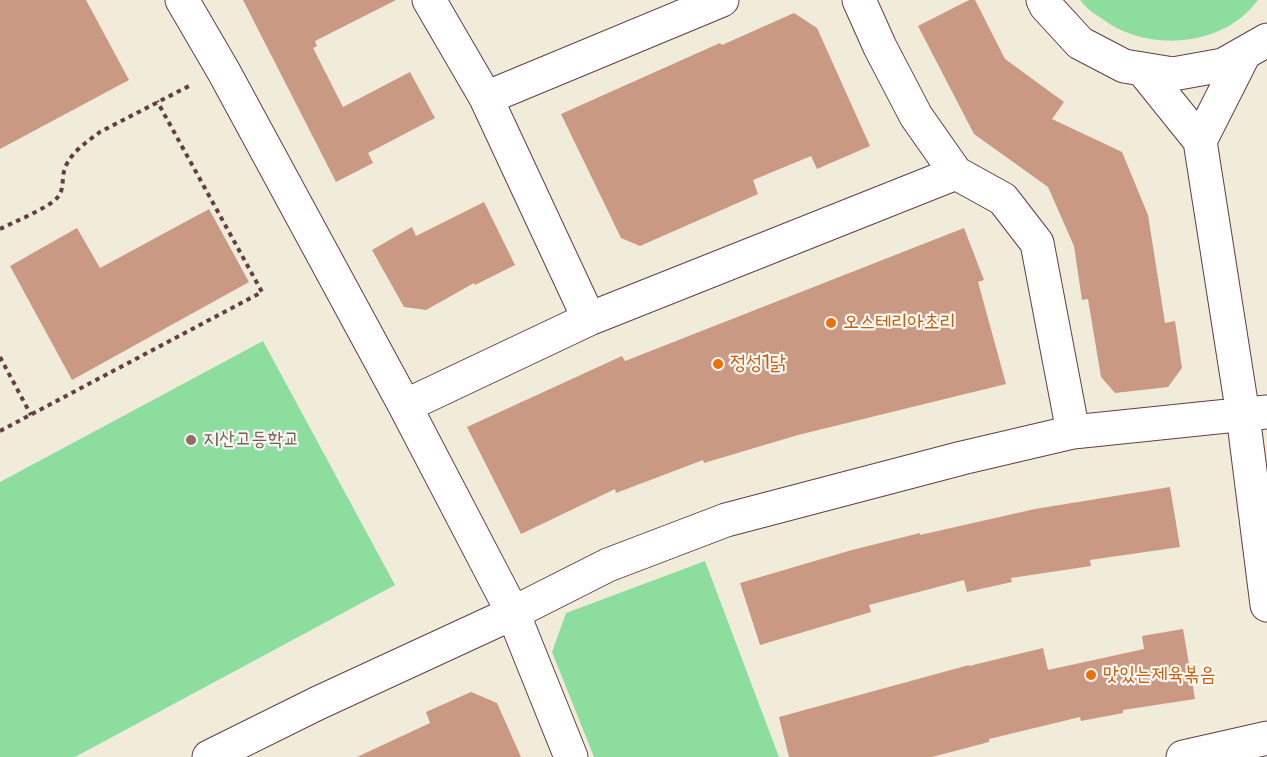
<!DOCTYPE html>
<meta charset="utf-8">
<style>
body{margin:0}
canvas{display:block;background:#f0ecd9}
</style>
<canvas width="1267" height="757"></canvas>
<script>
const ctx = document.querySelector('canvas').getContext('2d');
ctx.lineJoin = 'round';
function paint(path, color) { ctx.fillStyle = color; ctx.fill(path, 'evenodd'); }
function trace(path, color, width, dash) { ctx.strokeStyle = color; ctx.lineWidth = width; ctx.lineCap = dash ? 'butt' : 'round'; ctx.setLineDash(dash || []); ctx.stroke(path); }
function label(font, color, halo, rows, align = 'center') {
  ctx.font = font + ' Pangolin,"Poor Story",sans-serif'; ctx.lineWidth = 4.5; ctx.setLineDash([]); ctx.textBaseline = 'middle'; ctx.strokeStyle = halo; ctx.fillStyle = color; for (const [text, x, y, turn = 0] of rows) {
    ctx.save(); ctx.translate(x, y); ctx.rotate((+turn || 0) * Math.PI / 180); ctx.textAlign = isNaN(turn) ? turn : align; if (halo) ctx.strokeText(text, 0, 0); ctx.fillText(text, 0, 0); ctx.restore();
  }
}
const green = new Path2D(`
 M1080,0H1258C1223,48 1146,53 1101,18C1093,13 1086,8 1080,0Z
 M263,341L395,585L75,757H0V482Z
 M705,561L779,757H594L552,652L566,613Z`);
const building = new Path2D(`
 M0,0H86L129,80L0,149Z
 M243,0H396L315,41L317,46L313,48L343,107L410,72L435,118L368,153L373,163L336,182Z
 M969,0H975L1005,59L1064,102L1052,119L1122,152L1148,215L1165,323L1175,321L1182,368L1168,387L1115,393L1101,377L1088,299L1082,300L1074,246L1048,187L974,134L918,26Z
 M794,13L817,28L870,146L817,169L811,156L753,180L758,194L640,246L621,238L561,114L720,43L722,45Z
 M484,202L515,265L475,285L474,283L426,310L404,307L372,250L412,227L416,236Z
 M209,209L249,282L72,380L10,266L77,228L100,268Z
 M964,228L984,280L978,282L1006,384L798,435L704,463L703,460L616,493L615,489L521,534L467,427L622,356L625,361Z
 M1170,487L1180,547L1090,560L1091,566L1011,578L1012,582L967,592L964,580L869,605L871,612L760,645L740,583L852,550L920,533V535L1035,509Z
 M1183,629L1195,699L1123,710V713L1081,721L1080,717L989,739V742L932,757H789L779,717L969,665V666L1043,648L1048,670L1144,649L1142,636Z
 M471,692L497,703L521,757H357L430,723L426,712Z`);
const path = new Path2D(`
 M0,229C14,222 48,208 57,198C65,190 61,178 65,168C71,152 88,141 100,132L189,86
 M0,357L31,415
 M0,431L262,292L157,101`);
const street = new Path2D(`
 M182,0L224,72L405,406L513,613L571,757
 M429,0L486,98L589,319
 M859,0L880,47L916,116L956,173L1003,199L1037,243L1073,432
 M1043,0L1046,6L1080,43L1124,66L1173,74L1223,65L1267,40
 M1142,69L1200,141L1244,54
 M486,98L722,0
 M1200,141L1243,415L1267,605
 M405,406L589,319L956,173
 M209,757L318,703L513,613L608,565L726,520L962,458L1073,432L1267,412
 M1183,757L1267,738`);
const markers = [
 [831,323,6,"#e8710a"],
 [718,364,6,"#e8710a"],
 [191,440,6,"#8d6e63"],
 [1091,675,6,"#e8710a"]
];
const foodNames = [
 ["오스테리아초리",843,323],
 ["정성1닭",730,364],
 ["맛있는제육볶음",1103,675]
];
const educationNames = [
 ["지산고등학교",203,440]
];
paint(green, '#8dde9e');
paint(building, '#ca9983');
trace(street, '#633e45', 35);
trace(path, '#633e45', 4, [4.5, 4.5]);
trace(street, '#fff', 33);
for (const [x, y, r, color] of markers) { const dot = new Path2D(); dot.arc(x, y, r, 0, 2 * Math.PI); ctx.fillStyle = color; ctx.fill(dot); trace(dot, '#f6f6f2', 2); }
label('20px', '#c56008', '#f6f6f2', foodNames, 'left');
label('20px', '#785e54', '#f6f6f2', educationNames, 'left');
</script>
